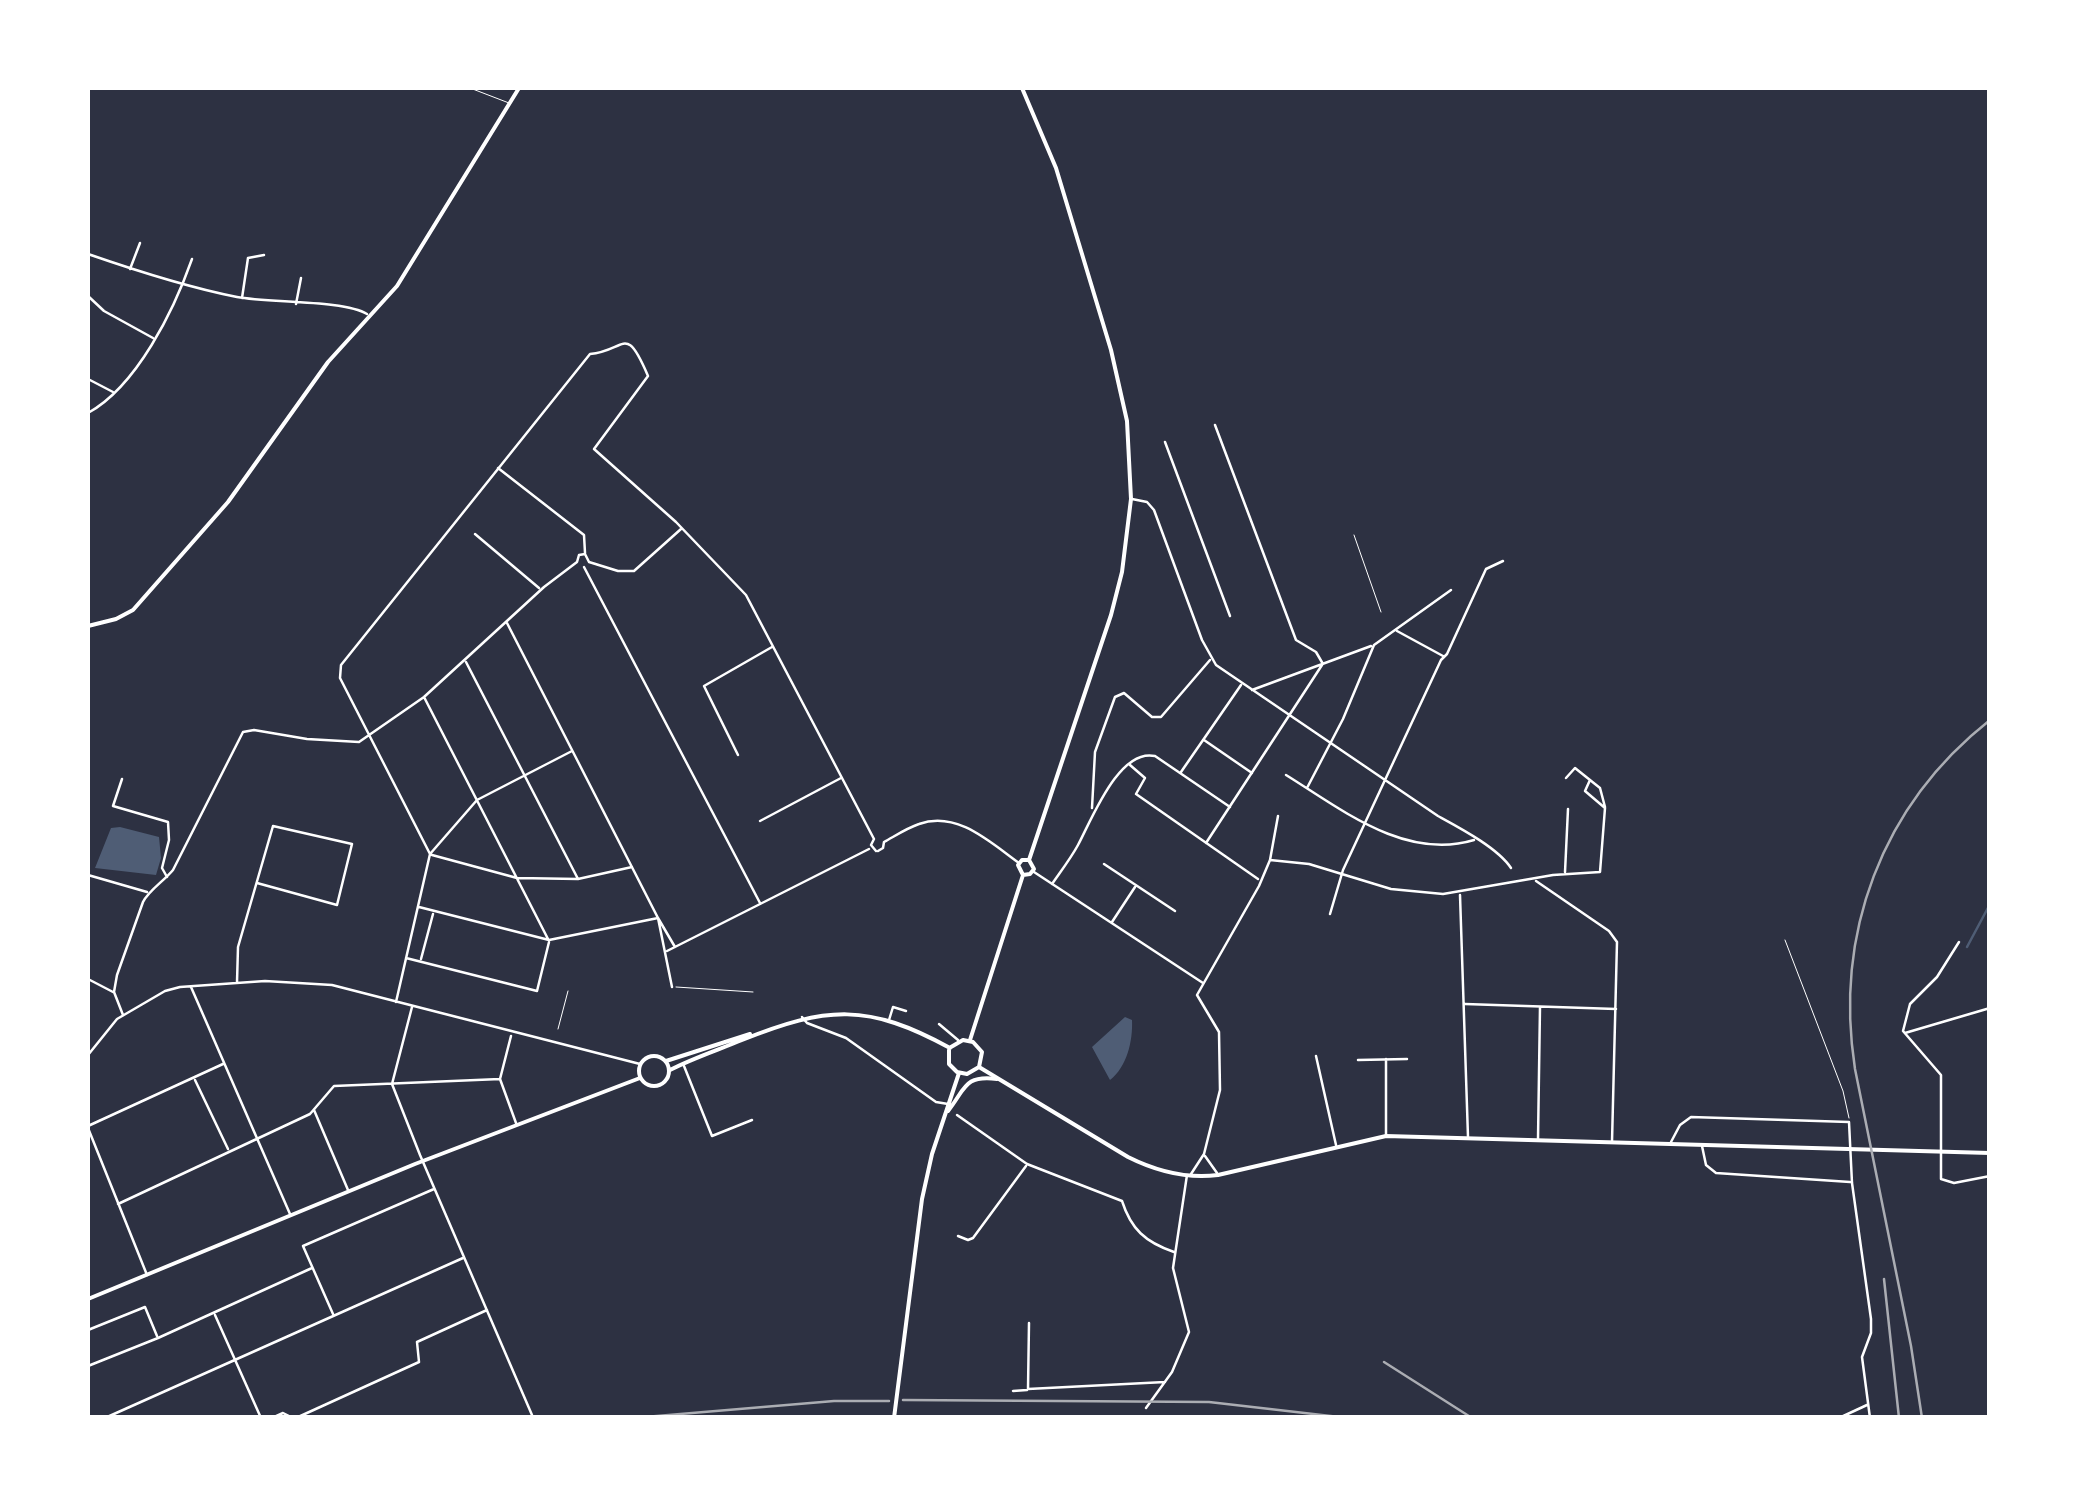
<!DOCTYPE html>
<style>
body{margin:0}
#map{position:relative;width:2077px;height:1505px;overflow:hidden;background:#2d3142;font-family:"Titillium Web",sans-serif}
canvas{display:block}
.frame{position:absolute;inset:0;border:90px solid #fff;pointer-events:none}
</style>
<div id="map">
<canvas width="2077" height="1505"></canvas>
<div class="frame"></div>
</div>
<script>
const ctx = document.querySelector('canvas').getContext('2d');
ctx.lineJoin = 'round';
function paint(path, color) { ctx.fillStyle = color; ctx.fill(path, 'evenodd'); }
function trace(path, color, width, dash) { ctx.strokeStyle = color; ctx.lineWidth = width; ctx.lineCap = dash ? 'butt' : 'round'; ctx.setLineDash(dash || []); ctx.stroke(path); }
const water = new Path2D(`
 M120,827L159,837L161,858L156,875L95,868L111,828Z
 M1125,1017L1132,1020C1133,1041 1127,1067 1110,1080L1092,1047Z`);
const stream = new Path2D(`
 M1967,947L1990,904
 M998,1418H1055`);
const service = new Path2D(`
 M470,88L509,103
 M1354,535L1381,612
 M1785,940L1843,1091L1849,1118
 M676,987L753,992
 M558,1029L568,991`);
const minor = new Path2D(`
 M88,254C137,271 186,287 237,297C269,303 345,300 367,314
 M130,269L140,243
 M88,296L104,311L153,338
 M242,298L248,258L264,255
 M296,304L301,278
 M88,379L113,392
 M88,413C137,386 174,310 192,259
 M1215,425L1296,640L1316,652L1323,664
 M1165,442L1230,616
 M498,468L584,535L585,553
 M1132,499L1147,502L1154,510L1202,640L1216,665L1438,816C1460,828 1498,848 1511,868
 M475,534L539,588
 M584,567L760,903
 M507,623L658,918L672,987
 M1397,631L1443,656
 M466,662L578,879
 M1252,690L1371,646
 M424,697L548,939
 M1204,740L1252,773
 M738,755L704,686L772,647
 M1130,765L1145,778L1136,794L1258,879
 M1181,772L1241,685
 M1286,775C1341,809 1405,861 1474,840
 M1566,778L1575,768L1600,788L1605,807
 M122,779L113,806L168,822L169,840L162,868L167,877
 M1307,788L1343,719L1374,645L1451,590
 M1092,808L1095,752L1115,697L1124,693L1152,717H1161L1210,660
 M760,821L841,778
 M1206,843L1322,665
 M878,851L883,848L884,842C895,836 907,828 919,824C957,810 991,843 1019,863
 M430,854L340,678L341,665L590,354C626,351 625,322 648,376L594,449L676,522L746,595L874,839L871,845L876,851
 M432,855L517,878L578,879L632,867
 M1270,860L1309,864L1391,889L1443,894L1553,875L1600,872L1605,808L1585,791L1590,780
 M1104,864L1175,911
 M1034,872L1203,983
 M1565,872L1568,809
 M88,875L147,892
 M1536,881L1609,931L1617,942L1612,1142
 M1052,884C1061,871 1071,858 1078,845C1092,819 1119,748 1155,756L1230,807
 M1460,895L1468,1137
 M419,907L549,940L658,918L675,947
 M1330,914L1343,870L1441,660L1447,654L1486,569L1503,561
 M1112,922L1135,887
 M1959,942L1937,977L1910,1004L1903,1031L1941,1075V1179L1954,1183L1990,1176
 M667,951L869,849
 M406,958L537,991L549,942
 M421,959L433,914
 M88,979L113,992
 M237,982L238,947L273,826L352,844L337,905L257,883
 M191,987L290,1214
 M396,1002L430,854L477,800L572,751
 M1465,1004L1616,1009
 M412,1007L392,1084L420,1155L532,1415
 M123,1015L114,992L117,975L143,902C149,890 163,882 173,870L243,732L254,730L307,739L359,742L424,697L544,587L577,562L579,555L585,554L589,562L618,571H634L681,529
 M802,1017L807,1023L846,1038L936,1102L948,1104
 M889,1020L893,1007L906,1011
 M939,1024L958,1040
 M1905,1033L1990,1008
 M511,1036L500,1079L516,1123
 M88,1055L117,1019L165,991L180,987L265,981L332,985L640,1064
 M1316,1056L1336,1145
 M1358,1060L1407,1059
 M684,1066L712,1136L752,1120
 M195,1080L228,1149
 M314,1110L348,1190
 M957,1115L1027,1164L1122,1201C1131,1229 1145,1242 1174,1252
 M88,1126L223,1064
 M88,1128L147,1275
 M1386,1135V1059
 M1538,1139L1540,1007
 M1671,1142L1680,1125L1691,1117L1849,1122L1852,1183L1871,1319V1333L1862,1357L1870,1418
 M1702,1146L1706,1165L1716,1173L1850,1182
 M1205,1156L1217,1173
 M1191,1174L1204,1154L1220,1090L1219,1032L1197,995L1259,886L1270,860L1278,816
 M118,1204L310,1114L334,1086L500,1079
 M958,1236L968,1240L973,1238L1026,1166
 M333,1314L303,1246L434,1189
 M215,1315L261,1418
 M1029,1323L1028,1389L1165,1382
 M88,1330L145,1307L157,1336
 M88,1366L158,1338L312,1268
 M1013,1391L1027,1390
 M1146,1408L1172,1372L1189,1332L1173,1268L1187,1175
 M105,1418L463,1258
 M272,1418L283,1413L293,1418
 M296,1418L419,1362L417,1342L487,1310
 M1839,1418L1867,1405`);
const tertiary = new Path2D(`
 M1022,88L1056,168L1111,350L1127,421L1131,499L1122,572L1111,615L1029,860L1034,869L1030,874L1023,875
 M88,626L116,619L133,610L228,502L328,362L397,286L519,88
 M970,1040L1023,875L1018,865L1022,860H1029`);
const secondary = new Path2D(`
 M948,1111C966,1088 964,1075 997,1079
 M894,1418L922,1199L932,1154L959,1073`);
const primary = new Path2D(`
 M951,1047L963,1040L973,1042L982,1052L979,1067
 M949,1050V1064L957,1072L967,1074L979,1067
 M639 1071a15 15 0 1 1 30 0a15 15 0 1 1-30 0Z
 M666,1061L750,1034
 M979,1067L1128,1157C1156,1171 1187,1179 1218,1175L1386,1136L1990,1153
 M670,1070C693,1058 718,1050 742,1040C827,1006 868,1003 950,1048
 M88,1299L415,1164L640,1078`);
const rail = new Path2D(`
 M1884,1279L1899,1418
 M1384,1362L1472,1418
 M903,1400L1209,1402L1348,1418
 M633,1418L834,1401H889
 M1922,1418L1911,1346L1855,1069C1834,934 1881,806 1990,720`);
paint(water, '#4f5d75');
trace(stream, '#4f5d75', 2.5);
trace(service, '#fff', 1);
trace(minor, '#fff', 2.5);
trace(tertiary, '#fff', 4);
trace(secondary, '#fff', 4);
trace(primary, '#fff', 4);
trace(rail, '#abadb3', 2.5);
</script>
